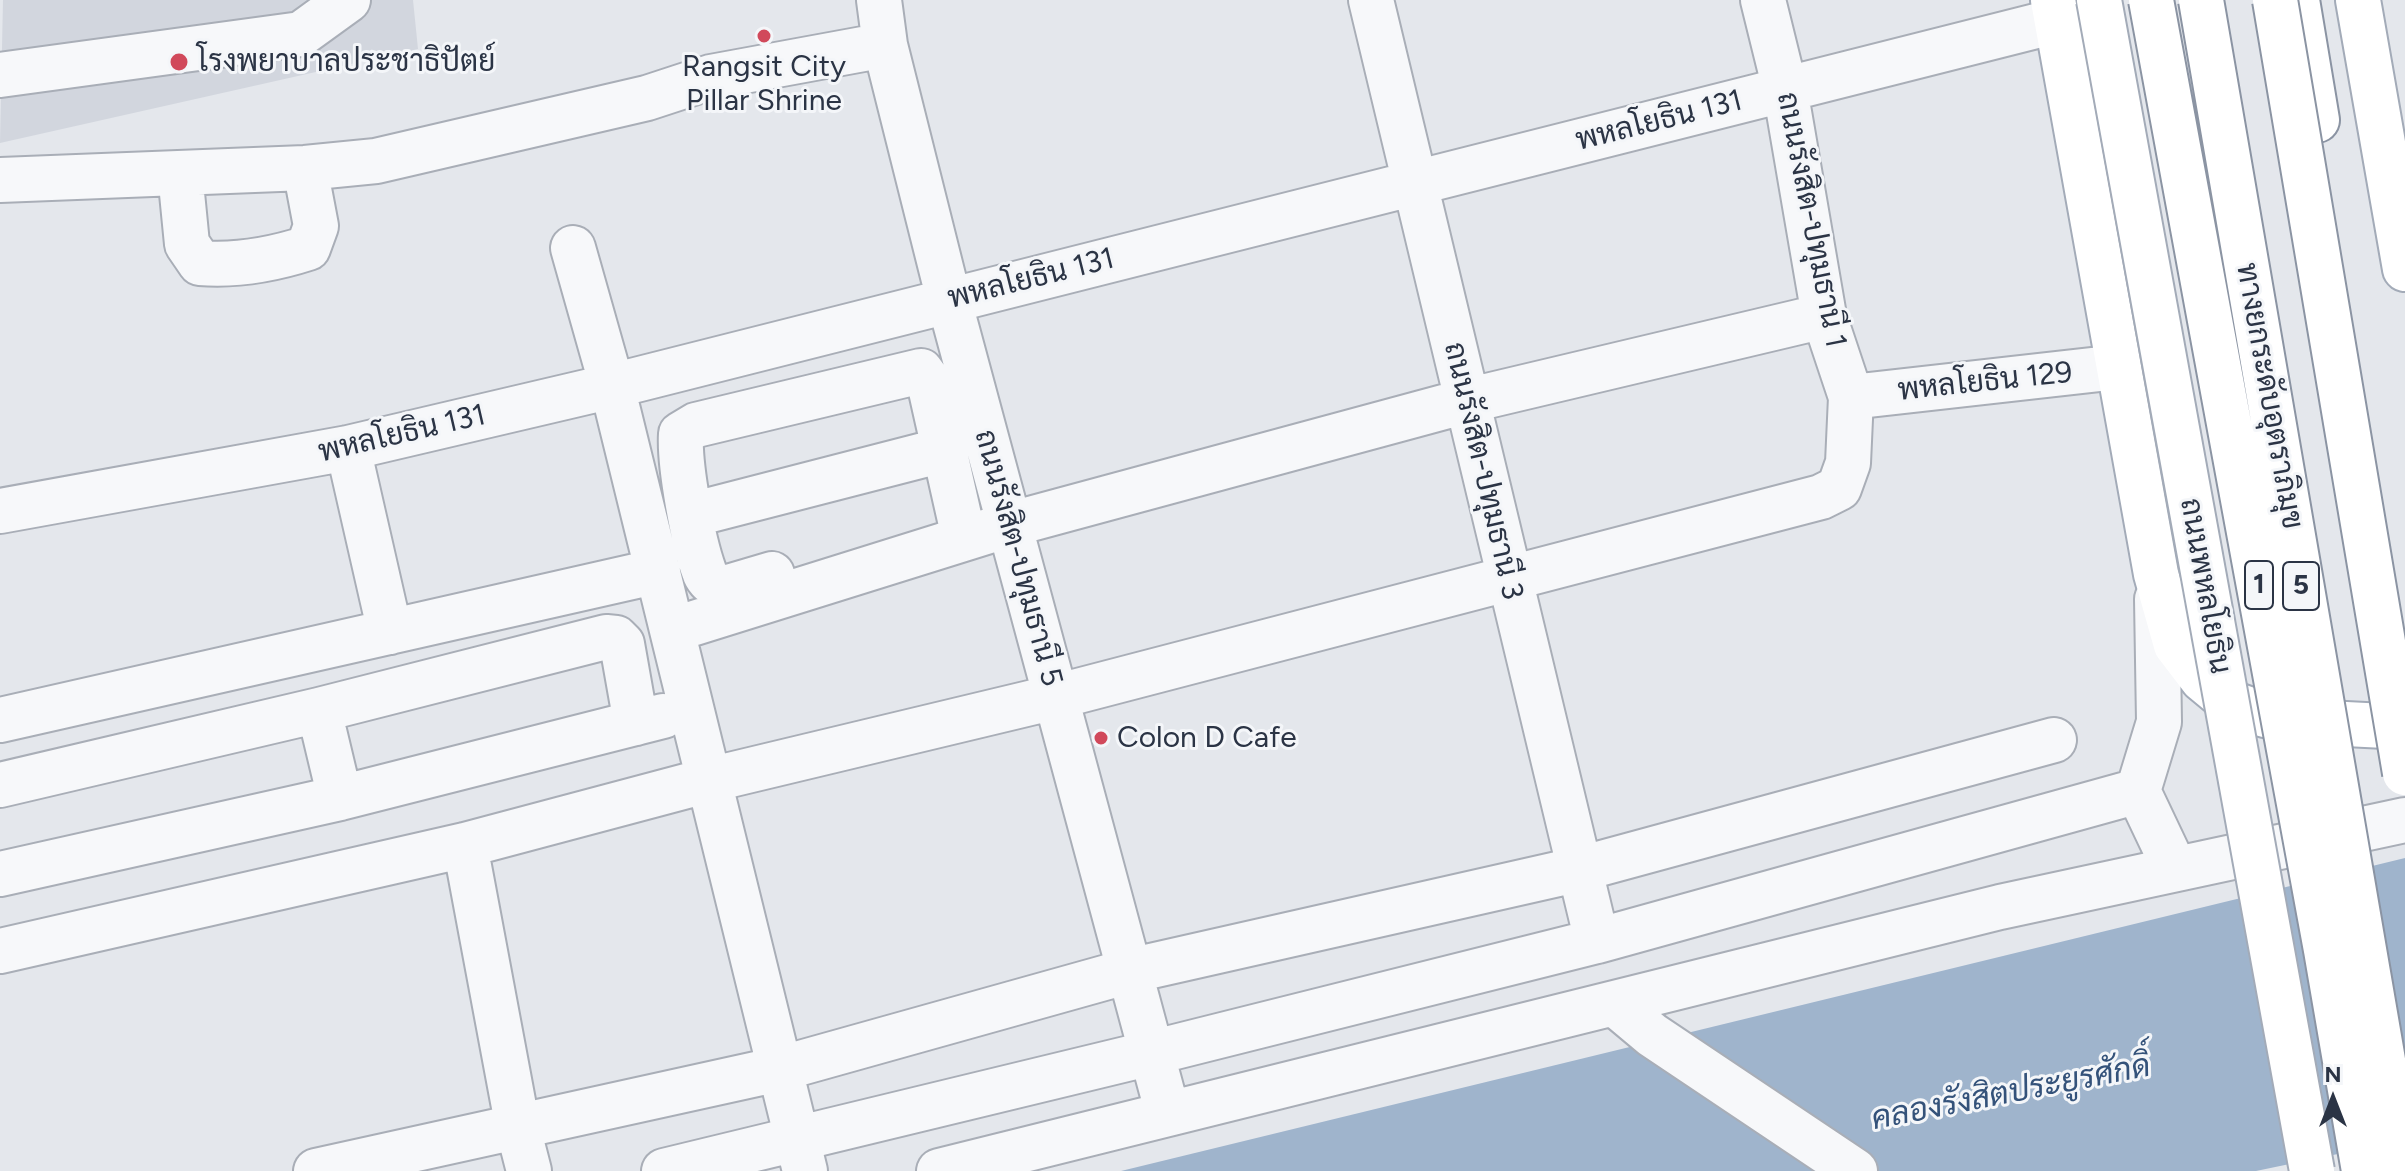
<!DOCTYPE html>
<meta charset="utf-8">
<style>
body{margin:0}
#map{position:relative;width:2405px;height:1171px;overflow:hidden;background:#e4e7ec;font-family:Figtree,sans-serif}
canvas{display:block}
.north{position:absolute;left:2293px;top:1059px;width:80px;height:80px;-webkit-text-stroke:6px #f4f6f9;paint-order:stroke;rotate:0deg;font-size:22px;font-weight:700;line-height:32px;text-align:center;color:#2b3445}
.north::after{content:'';display:block;margin:auto;width:28px;height:36px;background:#2b3445;clip-path:polygon(50% 0,100% 100%,50% 72%,0 100%)}
</style>
<div id="map">
<canvas width="2405" height="1171"></canvas>
<div class="north">N</div>
</div>
<script>
const ctx = document.querySelector('canvas').getContext('2d');
ctx.lineJoin = 'round';
function paint(path, color) { ctx.fillStyle = color; ctx.fill(path, 'evenodd'); }
function trace(path, color, width, dash) { ctx.strokeStyle = color; ctx.lineWidth = width; ctx.lineCap = dash ? 'butt' : 'round'; ctx.setLineDash(dash || []); ctx.stroke(path); }
function label(font, color, halo, rows, align = 'center') {
  ctx.font = font + ' Figtree,Sarabun,sans-serif'; ctx.lineWidth = 6; ctx.setLineDash([]); ctx.textBaseline = 'middle'; ctx.strokeStyle = halo; ctx.fillStyle = color; for (const [text, x, y, turn = 0] of rows) {
    ctx.save(); ctx.translate(x, y); ctx.rotate((+turn || 0) * Math.PI / 180); ctx.textAlign = isNaN(turn) ? turn : align; if (halo) ctx.strokeText(text, 0, 0); ctx.fillText(text, 0, 0); ctx.restore();
  }
}
const built = new Path2D(`
 M3,0H413L418,49L0,143Z`);
const water = new Path2D(`
 M2405,858V1140L2256,1171H1121Z`);
const minor = new Path2D(`
 M879,0L885,45L949,300L1168,1114
 M1371,0L1597,941
 M0,75L301,34L348,0
 M180,173L187,244L200,263C237,266 274,259 308,248L316,226L305,168
 M0,180L305,168L376,161L647,98L711,77L885,45
 M573,248L612,386L805,1171
 M1851,397L2118,367
 M348,448L390,632
 M0,511L348,448L612,386L2056,21
 M691,515L943,450
 M772,574L728,587L716,586C711,582 706,578 704,571C693,541 679,465 681,434L696,425L921,371L929,382L960,520
 M672,630L1008,525L1466,401L1824,316
 M319,710L340,798
 M0,720L658,571
 M0,785L319,710L606,637L616,638L622,644L636,723
 M2138,791L2175,869
 M465,845L518,1128L529,1171
 M0,874L340,798L663,716
 M0,951L465,845L709,780L1055,697L1821,497L1839,488L1848,463L1851,397L1824,316L1785,89L1763,0
 M1615,1004L1652,1035L1855,1171
 M316,1171L779,1069L1129,971L1580,869L2054,740
 M664,1171L1151,1053L1597,941L2138,791L2159,722L2157,599
 M939,1171L2000,907L2405,820`);
const major = new Path2D(`
 M2053,0L2156,574L2176,645L2202,679L2231,703L2265,715L2307,722L2405,727
 M2358,0L2405,269`);
const highway = new Path2D(`
 M2297,0L2317,120`);
const majorBridge = new Path2D(`
 M2099,0L2312,1171`);
const highwayBridge = new Path2D(`
 M2151,0L2326,950L2364,1171
 M2201,0L2402,1171
 M2275,0L2405,773`);
const markers = [
 [764,36,8,"#d1495b"],
 [179,62,10,"#d1495b"],
 [1101,738,8,"#d1495b"]
];
const shields = [
 [2259,585,28],
 [2301,586,36]
];
const shieldNames = [
 ["1",2259,585],
 ["5",2301,586]
];
const poiNames = [
 ["โรงพยาบาลประชาธิปัตย์",197,62],
 ["Rangsit City",764,67,"center"],
 ["Pillar Shrine",764,101,"center"],
 ["Colon D Cafe",1117,738]
];
const streetNames = [
 ["พหลโยธิน 131",1659,121,-14],
 ["ถนนรังสิต-ปทุมธานี 1",1811,220,79],
 ["พหลโยธิน 131",1031,279,-14],
 ["พหลโยธิน 129",1985,382,-6],
 ["ทางยกระดับอุตราภิมุข",2269,396,80],
 ["พหลโยธิน 131",402,434,-13],
 ["ถนนรังสิต-ปทุมธานี 3",1483,471,77],
 ["ถนนรังสิต-ปทุมธานี 5",1018,558,75],
 ["ถนนพหลโยธิน",2205,586,80]
];
const waterNames = [
 ["คลองรังสิตประยูรศักดิ์",2011,1093,-11]
];
paint(built, '#d2d6de');
paint(water, '#9fb4cc');
trace(minor, '#a9aeb7', 48);
trace(major, '#a3abb8', 48);
trace(highway, '#8b94a3', 48);
trace(minor, '#f7f8fa', 44);
trace(major, '#fff', 44);
trace(highway, '#fff', 44);
trace(majorBridge, '#a3abb8', 48, []);
trace(highwayBridge, '#8b94a3', 48, []);
trace(majorBridge, '#fff', 44);
trace(highwayBridge, '#fff', 44);
for (const [x, y, r, color] of markers) { const dot = new Path2D(); dot.arc(x, y, r, 0, 2 * Math.PI); ctx.fillStyle = color; ctx.fill(dot); trace(dot, '#f4f6f9', 3); }
for (const [x, y, w] of shields) { const box = new Path2D(); box.roundRect(x - w / 2, y - 24, w, 48, 6); ctx.fillStyle = '#f4f6f9'; ctx.fill(box); trace(box, '#2b3445', 2); }
label('bold 28px', '#2b3445', null, shieldNames);
label('30px', '#2b3445', '#f4f6f9', poiNames, 'left');
label('30px', '#2b3445', '#f4f6f9', streetNames);
label('italic 32px', '#34527a', '#f4f6f9', waterNames);
</script>
